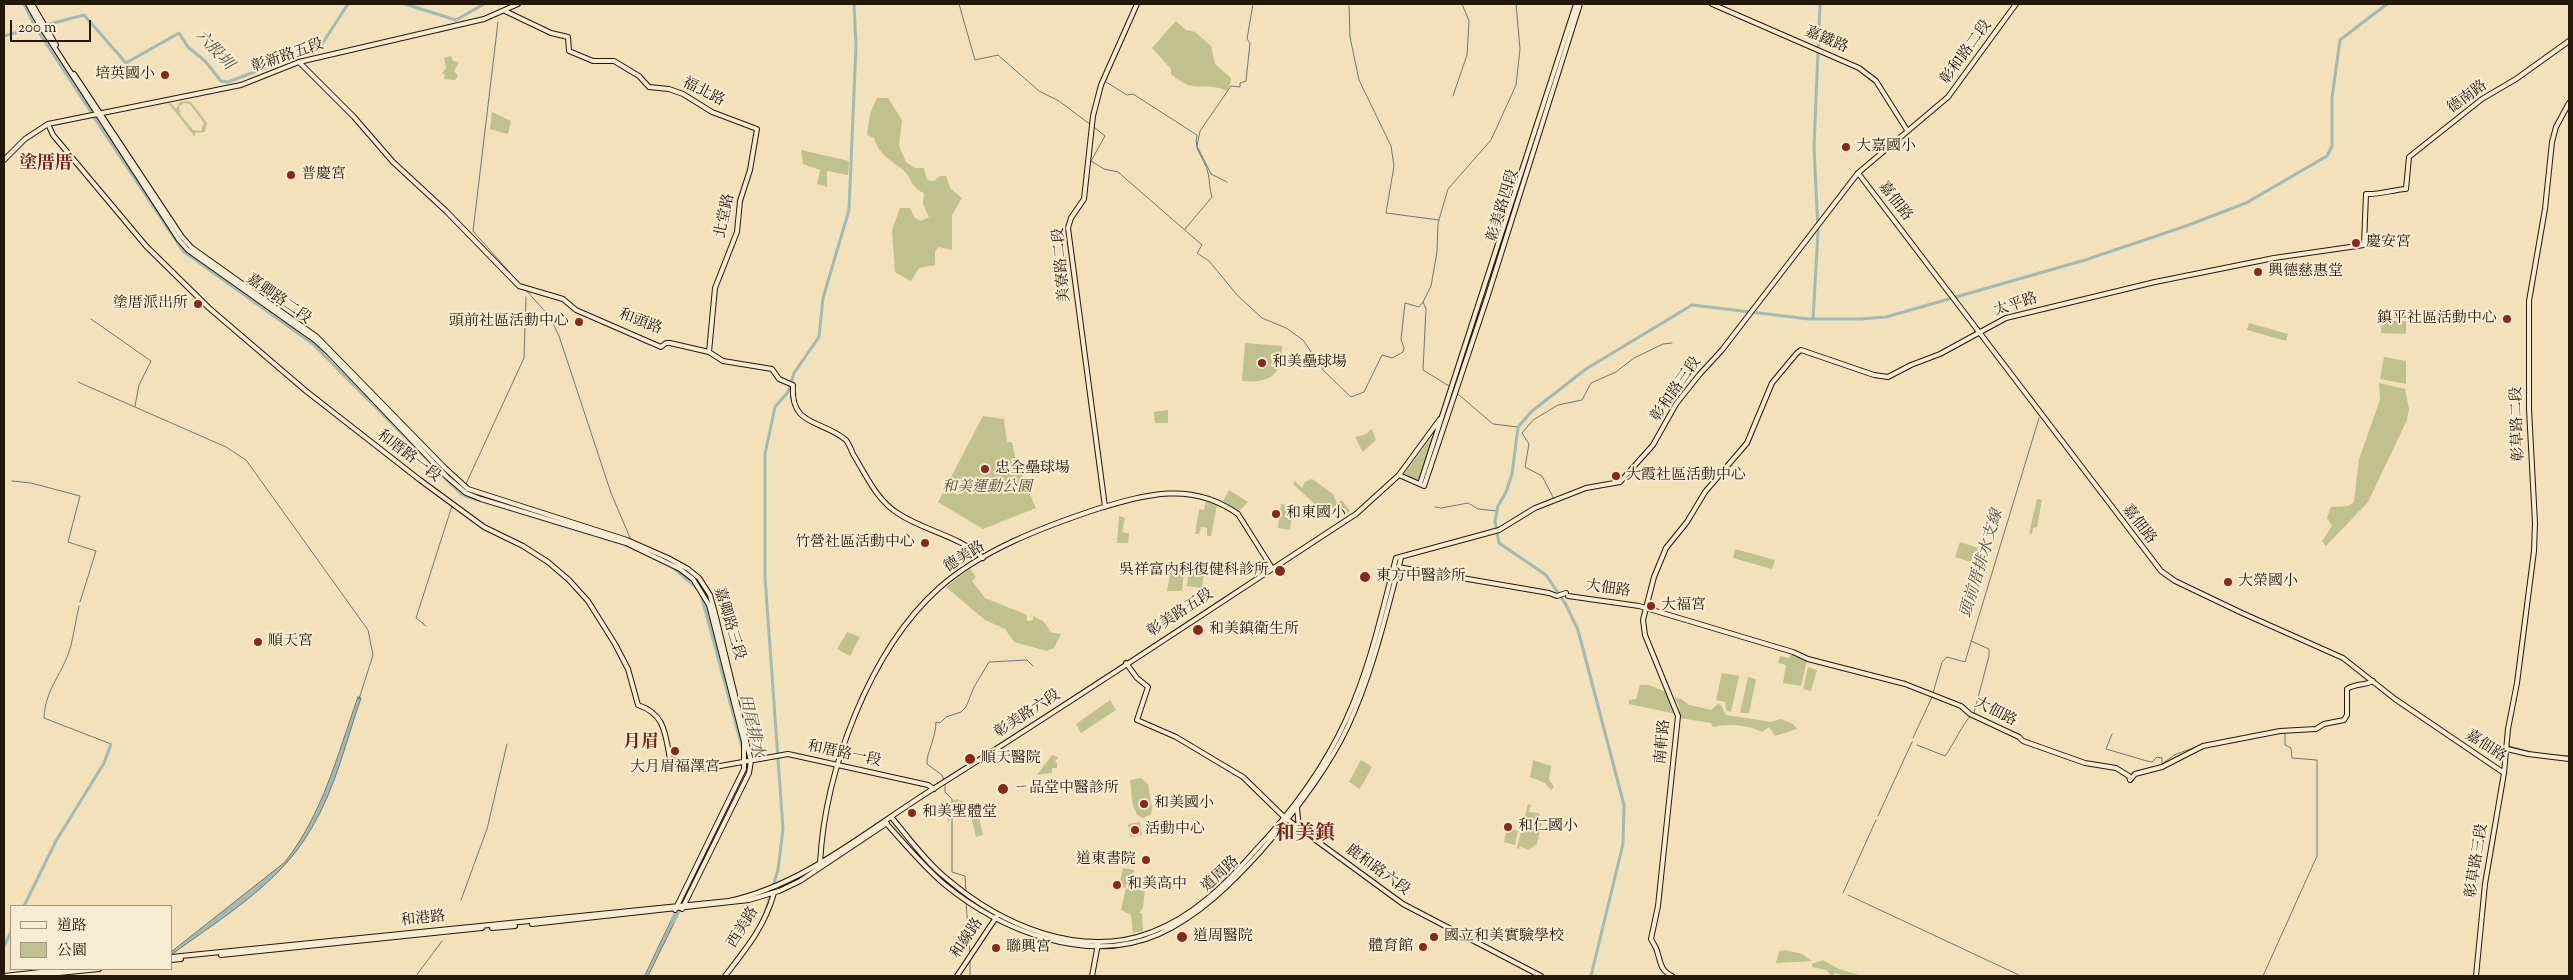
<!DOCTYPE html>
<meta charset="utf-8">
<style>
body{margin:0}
#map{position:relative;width:2573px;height:980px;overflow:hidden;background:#f2e1b9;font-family:"Sorts Mill Goudy","Noto Serif TC",serif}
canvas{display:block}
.frame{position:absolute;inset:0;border:5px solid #24180a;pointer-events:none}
.legend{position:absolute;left:10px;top:905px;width:162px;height:65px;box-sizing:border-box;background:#f7ecd2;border:1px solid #a39782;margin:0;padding:6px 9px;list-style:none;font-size:15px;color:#24180a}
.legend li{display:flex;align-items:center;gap:10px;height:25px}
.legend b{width:25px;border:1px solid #a39782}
.scale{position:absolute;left:10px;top:20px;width:81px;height:22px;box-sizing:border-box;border:2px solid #24180a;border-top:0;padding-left:6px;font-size:15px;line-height:18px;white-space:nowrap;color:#24180a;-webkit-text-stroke:4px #f7ecd2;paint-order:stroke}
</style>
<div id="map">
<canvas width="2573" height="980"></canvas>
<div class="frame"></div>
<ul class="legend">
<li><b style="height:6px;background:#f7ecd2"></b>道路</li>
<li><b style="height:14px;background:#bfc28c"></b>公園</li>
</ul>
<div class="scale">200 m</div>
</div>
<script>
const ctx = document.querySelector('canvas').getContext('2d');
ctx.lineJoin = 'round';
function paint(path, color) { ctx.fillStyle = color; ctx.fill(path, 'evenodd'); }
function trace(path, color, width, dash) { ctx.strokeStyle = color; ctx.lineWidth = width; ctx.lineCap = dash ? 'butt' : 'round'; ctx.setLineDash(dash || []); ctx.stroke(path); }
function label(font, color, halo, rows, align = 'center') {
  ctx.font = font + ' "Sorts Mill Goudy","Noto Serif TC",serif'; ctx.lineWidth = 4; ctx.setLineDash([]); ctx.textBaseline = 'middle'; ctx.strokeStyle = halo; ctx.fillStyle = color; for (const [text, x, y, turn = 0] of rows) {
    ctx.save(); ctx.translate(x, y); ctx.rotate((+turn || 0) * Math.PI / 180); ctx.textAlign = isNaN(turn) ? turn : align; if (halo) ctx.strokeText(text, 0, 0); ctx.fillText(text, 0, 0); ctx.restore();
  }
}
const green = new Path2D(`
 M1176,21L1186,30L1195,32L1211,46L1215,64L1231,78L1229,89L1226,91C1203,80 1196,96 1171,74V69L1152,48Z
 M451,56L453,61L459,62L454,71L458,76L455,80L444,79L445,75L442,73L446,68L444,58Z
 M877,98H888L902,120L899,146L906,162L915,168H924L927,180L934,181L940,176H946L950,188L962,198L952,215V250L938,247L935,252V265L919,268L911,281L895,272L892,230L900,208H910L915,218L921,221L929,217L923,204L924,193C911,188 912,178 903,170C890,159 879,155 874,138L867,135L870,114Z
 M187,101L192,103L207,123L205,132L195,133V137L169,104L171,103L176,109L180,102ZM185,103L190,104L204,123L201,131L193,130L180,114L179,106Z
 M492,112L511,121L508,134L490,129Z
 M801,150L849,161L848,175L827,171V187L817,184L820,170L803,164Z
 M2381,321H2406V334L2381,333Z
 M2249,323L2288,334L2286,341L2247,330Z
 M1245,343L1282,346C1280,376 1272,383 1242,381Z
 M2384,357L2406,361V384L2380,379Z
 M2379,383L2405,389L2409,409L2407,420L2368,502L2326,546L2322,541L2332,526L2327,518L2331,507L2348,506L2354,502L2359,459L2380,400Z
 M1168,410V423H1155L1154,412Z
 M983,416L1004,419L1007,442H1012L1016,462L1036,508L983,529L938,502Z
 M1372,429L1376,440L1363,452L1355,437L1364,435Z
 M1433,435L1418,485L1403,476Z
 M1312,479L1333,494L1337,504L1342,500L1350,511L1344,516L1336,506L1329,511L1328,516L1293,484L1295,481L1302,488L1305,482Z
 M1229,490L1248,502L1239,511L1223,501Z
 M2037,499L2042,500L2037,527L2033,528L2032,534L2029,533Z
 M1206,501L1217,505L1211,536H1207V528L1201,527L1199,534H1195L1199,509L1204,510Z
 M1281,504L1293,506L1290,530L1278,528Z
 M1119,516L1125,518L1122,532L1129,533L1128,543H1117Z
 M1960,542L1978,548L1974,563L1955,557Z
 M1735,549L1775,560L1772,569L1733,558Z
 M1189,568L1204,570L1202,588L1187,586Z
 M970,569L976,577L972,581L985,598L1027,615V621L1033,620V616L1043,621L1052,633L1061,634L1054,648L1047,651L1014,642L1005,629L985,620L946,587Z
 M1171,570L1184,572L1182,591H1167Z
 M847,632L860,637L850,656L837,649Z
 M1791,654L1807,660L1801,686L1783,683L1786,665L1778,663L1780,656L1789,658Z
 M1808,667L1817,670L1811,691L1803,689Z
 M1722,673L1739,676L1731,712L1726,710L1725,702L1716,700Z
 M1748,677L1756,679L1749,713H1740Z
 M1640,685H1649L1666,692L1676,714L1629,704V700L1636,699Z
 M1674,697L1681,699L1689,705L1711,710L1718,704L1721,705L1726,715L1771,722L1781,719L1793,724L1797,729L1775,736L1769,727L1762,732C1750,725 1726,723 1713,727L1711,723L1680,718L1679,706Z
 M1110,700L1116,710L1081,733L1076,724Z
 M1052,755L1058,757L1055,762L1057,763V768H1052V773L1037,775Z
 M1361,760L1372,767L1360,789L1349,782Z
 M1533,760L1551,766L1549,779L1554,787L1551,790L1545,783L1530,777Z
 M1141,778L1148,784L1152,808L1151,814L1143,818C1130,814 1132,792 1130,780Z
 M957,799L968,804L947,823L952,801Z
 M1528,804L1531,805L1529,812L1539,813L1542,821L1537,844L1528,850L1520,846L1519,849L1517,848Z
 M969,809H973L978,813L983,835L976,837Z
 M1140,822L1142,835L1130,837L1128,824Z
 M1507,828L1518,831L1515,845L1504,842Z
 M1123,868L1134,870L1131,884L1141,885L1145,890L1143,908L1139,913H1142L1143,931L1133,933L1131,915L1121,910L1126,888L1119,886Z
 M1785,950L1802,954L1812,961L1776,963L1779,951Z
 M1823,960L1839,969L1862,976H1845L1835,973L1832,976L1826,970L1812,967V964Z`);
const water = new Path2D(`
 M358,697L361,698C346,741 335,790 311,829C280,884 221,918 171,955V952L285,862C323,813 337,756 358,697Z
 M674,915H678L648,976H645Z`);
const stream = new Path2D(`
 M346,4L347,5
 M959,4L975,60L998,55L1039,91L1059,101L1091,125
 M1349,4L1350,37L1359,80L1391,146L1394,166L1386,213L1439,220
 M498,22L473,231L521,285
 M2517,80L2528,72
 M1106,82L1127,95L1133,94L1197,135C1193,151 1205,158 1208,173C1210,181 1209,188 1212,197L1185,229
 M1453,96L1467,55L1469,21L1462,4
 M1094,127L1105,136L1091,161L1104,169L1118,172L1202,245L1197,253L1209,261L1238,296L1262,318L1286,328L1303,340L1324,371L1351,397L1364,392L1382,355L1392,358L1403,352L1404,348L1401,339L1405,303L1419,307L1423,302
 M1227,182L1211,174L1197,146L1200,131L1231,86L1240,87V83L1246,81L1250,43L1247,39L1253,4
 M524,288L550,317L559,336L611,493L631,540
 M91,319L151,361L139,385L135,406
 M78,382L226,447L246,460L368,630L373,655L359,699
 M1449,386L1423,370L1426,309L1423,302L1431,286L1437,252L1438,223L1448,189L1491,140L1516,85L1520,49L1516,4
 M1452,389L1493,424L1518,427
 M12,481L31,483L80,496L68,542L96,551L80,602
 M465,486L524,358L526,297
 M1554,499L1542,476L1525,467L1529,444L1522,433L1533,420L1558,405L1582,400L1591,383L1616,372L1634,358L1663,344L1672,343
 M1435,507L1441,508L1468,503L1478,509L1497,511
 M79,606C76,619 74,633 71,645C64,673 45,688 44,718L111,744
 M426,626L416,618L452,506
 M1971,641L1989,649V656L1974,713
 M1933,693L1942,662L1947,657L1965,662L2039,418
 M2112,734L2106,749L2147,761L2152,762L2157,757L2162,758V764L2174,755L2201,745
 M1913,738L1932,697
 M1917,745L1945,756C1953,746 1963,722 1971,716
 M2509,746L2531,752
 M2205,747L2218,745
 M2540,754L2569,756
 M944,780L942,775L927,764C926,754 936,738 936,722L940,723L946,717L961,712L966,707L974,687L989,662L1027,660L1033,666
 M945,784V792L952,799V872L965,876L966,893
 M1878,816L1912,742
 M1843,893L1876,820
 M1848,895L2021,976
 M461,900L487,829L507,744
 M966,902L970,955
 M970,959V975L973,976
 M416,976L442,941
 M2263,976L2317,856V760L2292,758L2291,748L2285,745V732`);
const canal = new Path2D(`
 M24,4L33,22
 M405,4L456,20L484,4
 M38,31L91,112
 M4,36L84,15L126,63L179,33L188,47L205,61L221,81L228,82L320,47L348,4
 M93,116L183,251L313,344L436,468
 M1813,319L1818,231L1814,147L1820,4
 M445,478L462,495
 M465,496L629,546
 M24,906L56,841L104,763L111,744
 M764,916L778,870L783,829L765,577V454L775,407L788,392L794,373L819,337L823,298L849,210L856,45L854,4
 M4,946L11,932
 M733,963L744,948
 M1591,976L1623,844L1624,805L1578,630L1565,603L1546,575L1499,543L1495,521L1498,506L1506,492L1512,474L1518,427L1532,411L1586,369L1692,305L1809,319H1860L1886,317L2085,260L2186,226L2246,203L2327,156L2332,146V98L2340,40L2387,4`);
const river = new Path2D(`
 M674,567L696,586
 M673,921L748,765L703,598`);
const secondary = new Path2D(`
 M28,4L38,22L179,240L188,250L315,340L330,354L447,477L466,493L481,499L626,543L680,569L693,579L709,605L744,742V769L675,910
 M32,4L56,45
 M1712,4L1859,68L1876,81L1907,130
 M505,11L551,33L568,37L569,51L593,61H614L639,76L649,87L669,89L683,94L712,112L757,129L750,170L740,201L737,232L715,288L709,352
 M299,62L354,117L393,162L446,211L519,286L563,299L576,310L661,347L666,343H670L709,352L723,361L772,369L779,379L793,385C790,427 821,419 846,440C849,444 851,449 853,454C866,475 877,501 899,514C925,531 959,536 983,558
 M74,74L182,237L192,248L317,337L445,468L468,489L627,540L668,558L688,569L699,578L710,595L715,613L751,761L749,773L682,909
 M48,124L53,135L146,246L209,308L306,391L420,480L484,527L523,546L548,562L569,580L588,601L615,644L628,669L638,705C665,714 665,733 670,759L688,767L703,769L788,754L928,785L934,789
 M4,160L25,139L48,124L241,85L299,62L484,19L518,4
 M1858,173L2161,571L2175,581L2242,613L2343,658L2395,699L2504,773
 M1399,475L1424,486L1488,295L1580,4
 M1420,484L1576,4
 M1105,507L1068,228L1071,218L1084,199L1093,116L1101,85L1137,4
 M1396,558L1499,530L1535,508L1586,488L1620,482L1653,445L1676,404L1699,375L1722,350L1858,173L1948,97L2016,4
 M1398,567L1549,593L1557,596L1566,593
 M1568,596L1639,606L1793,652L1808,659L1905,684L1961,706L1970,714L2019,737L2023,741L2085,763L2116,768L2129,776L2130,780L2135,774L2162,767L2203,746L2280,731L2316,729L2324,724L2344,720L2347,715V689C2356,683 2364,686 2373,681
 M1126,663L1137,678L1148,687L1137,720L1176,737L1243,777L1284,817L1403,904L1541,976
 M2507,749L2528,754L2569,759
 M892,818C909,838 925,861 946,878C1001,925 1080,960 1152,932C1193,917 1226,884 1254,852C1291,813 1324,768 1346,720C1370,668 1382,612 1396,558
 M885,822C904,843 922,865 944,884C1000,930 1087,966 1159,934C1199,916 1232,883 1261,851C1294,813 1327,771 1348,726C1373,672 1386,614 1401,558
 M1279,830L1299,828L1297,808
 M820,863C825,771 869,651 939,588C982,550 1043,527 1097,509C1147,494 1192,481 1238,514L1272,568
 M532,924L749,900L779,891L800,881L887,823
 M492,928L515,926
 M221,955L482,928
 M171,957L729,901C806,884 867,830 933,789C1075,700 1215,606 1356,514L1399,475L1440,419
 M171,960L181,959
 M4,976L68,969
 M29,976L99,969
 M725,976C746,949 765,926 774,893
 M957,976L997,916
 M1092,976L1098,944
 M1672,976C1660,970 1661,963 1657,951C1656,947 1653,943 1651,939L1658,906L1678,716L1645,635L1643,620L1646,608L1654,577L1666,548L1687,522L1705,492L1747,443L1772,383L1797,353L1801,350L1874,375L1888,377L1911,365L1940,354L2006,318L2155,282L2274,258L2364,245L2366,194C2379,195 2391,190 2406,189L2409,157L2482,99L2516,79L2569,41
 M2476,976L2485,884L2504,773L2508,729L2517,683L2534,551L2535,523L2529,409V301L2545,209L2552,142L2556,127L2569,103`);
const markers = [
 [165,75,5,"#8f2418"],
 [1846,147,5,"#8f2418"],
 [291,175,5,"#8f2418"],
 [2356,243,5,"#8f2418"],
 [2258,272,5,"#8f2418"],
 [198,304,5,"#8f2418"],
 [2507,319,5,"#8f2418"],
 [579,322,5,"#8f2418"],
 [1262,363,5,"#8f2418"],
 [985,469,5,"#8f2418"],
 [1616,476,5,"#8f2418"],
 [1276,514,5,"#8f2418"],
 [925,543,5,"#8f2418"],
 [1280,571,6,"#8f2418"],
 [1365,577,6,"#8f2418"],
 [2228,582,5,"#8f2418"],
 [1651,606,5,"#8f2418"],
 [1198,630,6,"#8f2418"],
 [258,642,5,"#8f2418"],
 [675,751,5,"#8f2418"],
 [970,759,6,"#8f2418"],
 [1003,789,6,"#8f2418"],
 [1144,804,5,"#8f2418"],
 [912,813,5,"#8f2418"],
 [1508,827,5,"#8f2418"],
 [1135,830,5,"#8f2418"],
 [1146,860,5,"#8f2418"],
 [1117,885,5,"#8f2418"],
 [1182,937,6,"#8f2418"],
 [1434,937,5,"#8f2418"],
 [1423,947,5,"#8f2418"],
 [996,948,5,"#8f2418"]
];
const streetNames = [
 ["嘉鐵路",1826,41,23],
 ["彰和路二段",1967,53,-54],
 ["彰新路五段",288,57,-19],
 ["福北路",703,93,27],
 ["德南路",2468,98,-36],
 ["嘉佃路",1894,202,52],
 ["彰美路四段",1504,206,-73],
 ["北堂路",726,216,-78],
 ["美寮路二段",1063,265,-95],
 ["嘉卿路二段",278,300,35],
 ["太平路",2016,306,-18],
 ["和頭路",640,323,21],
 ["彰和路三段",1677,390,-55],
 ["彰草路二段",2519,424,-92],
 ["和厝路一段",408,457,37],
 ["嘉佃路",2138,525,52],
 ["德美路",965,558,-32],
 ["大佃路",1608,590,8],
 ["彰美路五段",1181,614,-33],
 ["嘉卿路三段",728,624,73],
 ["大佃路",1995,713,27],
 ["彰美路六段",1028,715,-33],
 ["南軒路",1664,742,-84],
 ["嘉佃路",2485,747,33],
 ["和厝路一段",844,755,12],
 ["彰草路三段",2478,861,-81],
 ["鹿和路六段",1377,871,36],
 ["道周路",1221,875,-43],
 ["和港路",423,920,-6],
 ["西美路",744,928,-58],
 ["和線路",968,939,-56]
];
const poiNames = [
 ["培英國小",155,75,"right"],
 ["大嘉國小",1856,147],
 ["普慶宮",301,175],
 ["慶安宮",2366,243],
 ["興德慈惠堂",2268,272],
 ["塗厝派出所",188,304,"right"],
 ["鎮平社區活動中心",2497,319,"right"],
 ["頭前社區活動中心",569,322,"right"],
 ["和美壘球場",1272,363],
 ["忠全壘球場",995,469],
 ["大霞社區活動中心",1626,476],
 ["和東國小",1286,514],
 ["竹營社區活動中心",915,543,"right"],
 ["吳祥富內科復健科診所",1269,571,"right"],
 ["東方中醫診所",1376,577],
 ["大榮國小",2238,582],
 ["大福宮",1661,606],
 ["和美鎮衛生所",1209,630],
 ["順天宮",268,642],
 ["順天醫院",981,759],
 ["大月眉福澤宮",675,768,"center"],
 ["ㄧ品堂中醫診所",1014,789],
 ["和美國小",1154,804],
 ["和美聖體堂",922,813],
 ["和仁國小",1518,827],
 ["活動中心",1145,830],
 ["道東書院",1136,860,"right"],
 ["和美高中",1127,885],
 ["道周醫院",1193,937],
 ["國立和美實驗學校",1444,937],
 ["體育館",1413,947,"right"],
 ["聯興宮",1006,948]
];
const parkNames = [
 ["和美運動公園",987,488]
];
const waterNames = [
 ["六股圳",213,51,46],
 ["頭前厝排水支線",1983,564,-73],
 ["田尾排水",750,726,77]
];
const quarterNames = [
 ["塗厝厝",46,165],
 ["月眉",641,744]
];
const districtNames = [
 ["和美鎮",1305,836]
];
paint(green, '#bfc28c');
paint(water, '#9ebbb8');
trace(water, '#6d7a72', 1);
trace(stream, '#6d7a72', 1);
trace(canal, '#9ebbb8', 3);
trace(river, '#9ebbb8', 5);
trace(secondary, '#24180a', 6);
trace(secondary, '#f7ecd2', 4);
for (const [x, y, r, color] of markers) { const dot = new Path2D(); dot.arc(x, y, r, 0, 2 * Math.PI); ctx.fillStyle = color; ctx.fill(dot); trace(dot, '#f7ecd2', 2); }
label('15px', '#24180a', '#f7ecd2', streetNames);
label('15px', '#24180a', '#f7ecd2', poiNames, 'left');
label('italic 15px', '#524b31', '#f7ecd2', parkNames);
label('italic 16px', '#4f5147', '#f7ecd2', waterNames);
label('bold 18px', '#7a1f14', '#f7ecd2', quarterNames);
label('bold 20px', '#7a1f14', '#f7ecd2', districtNames);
</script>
